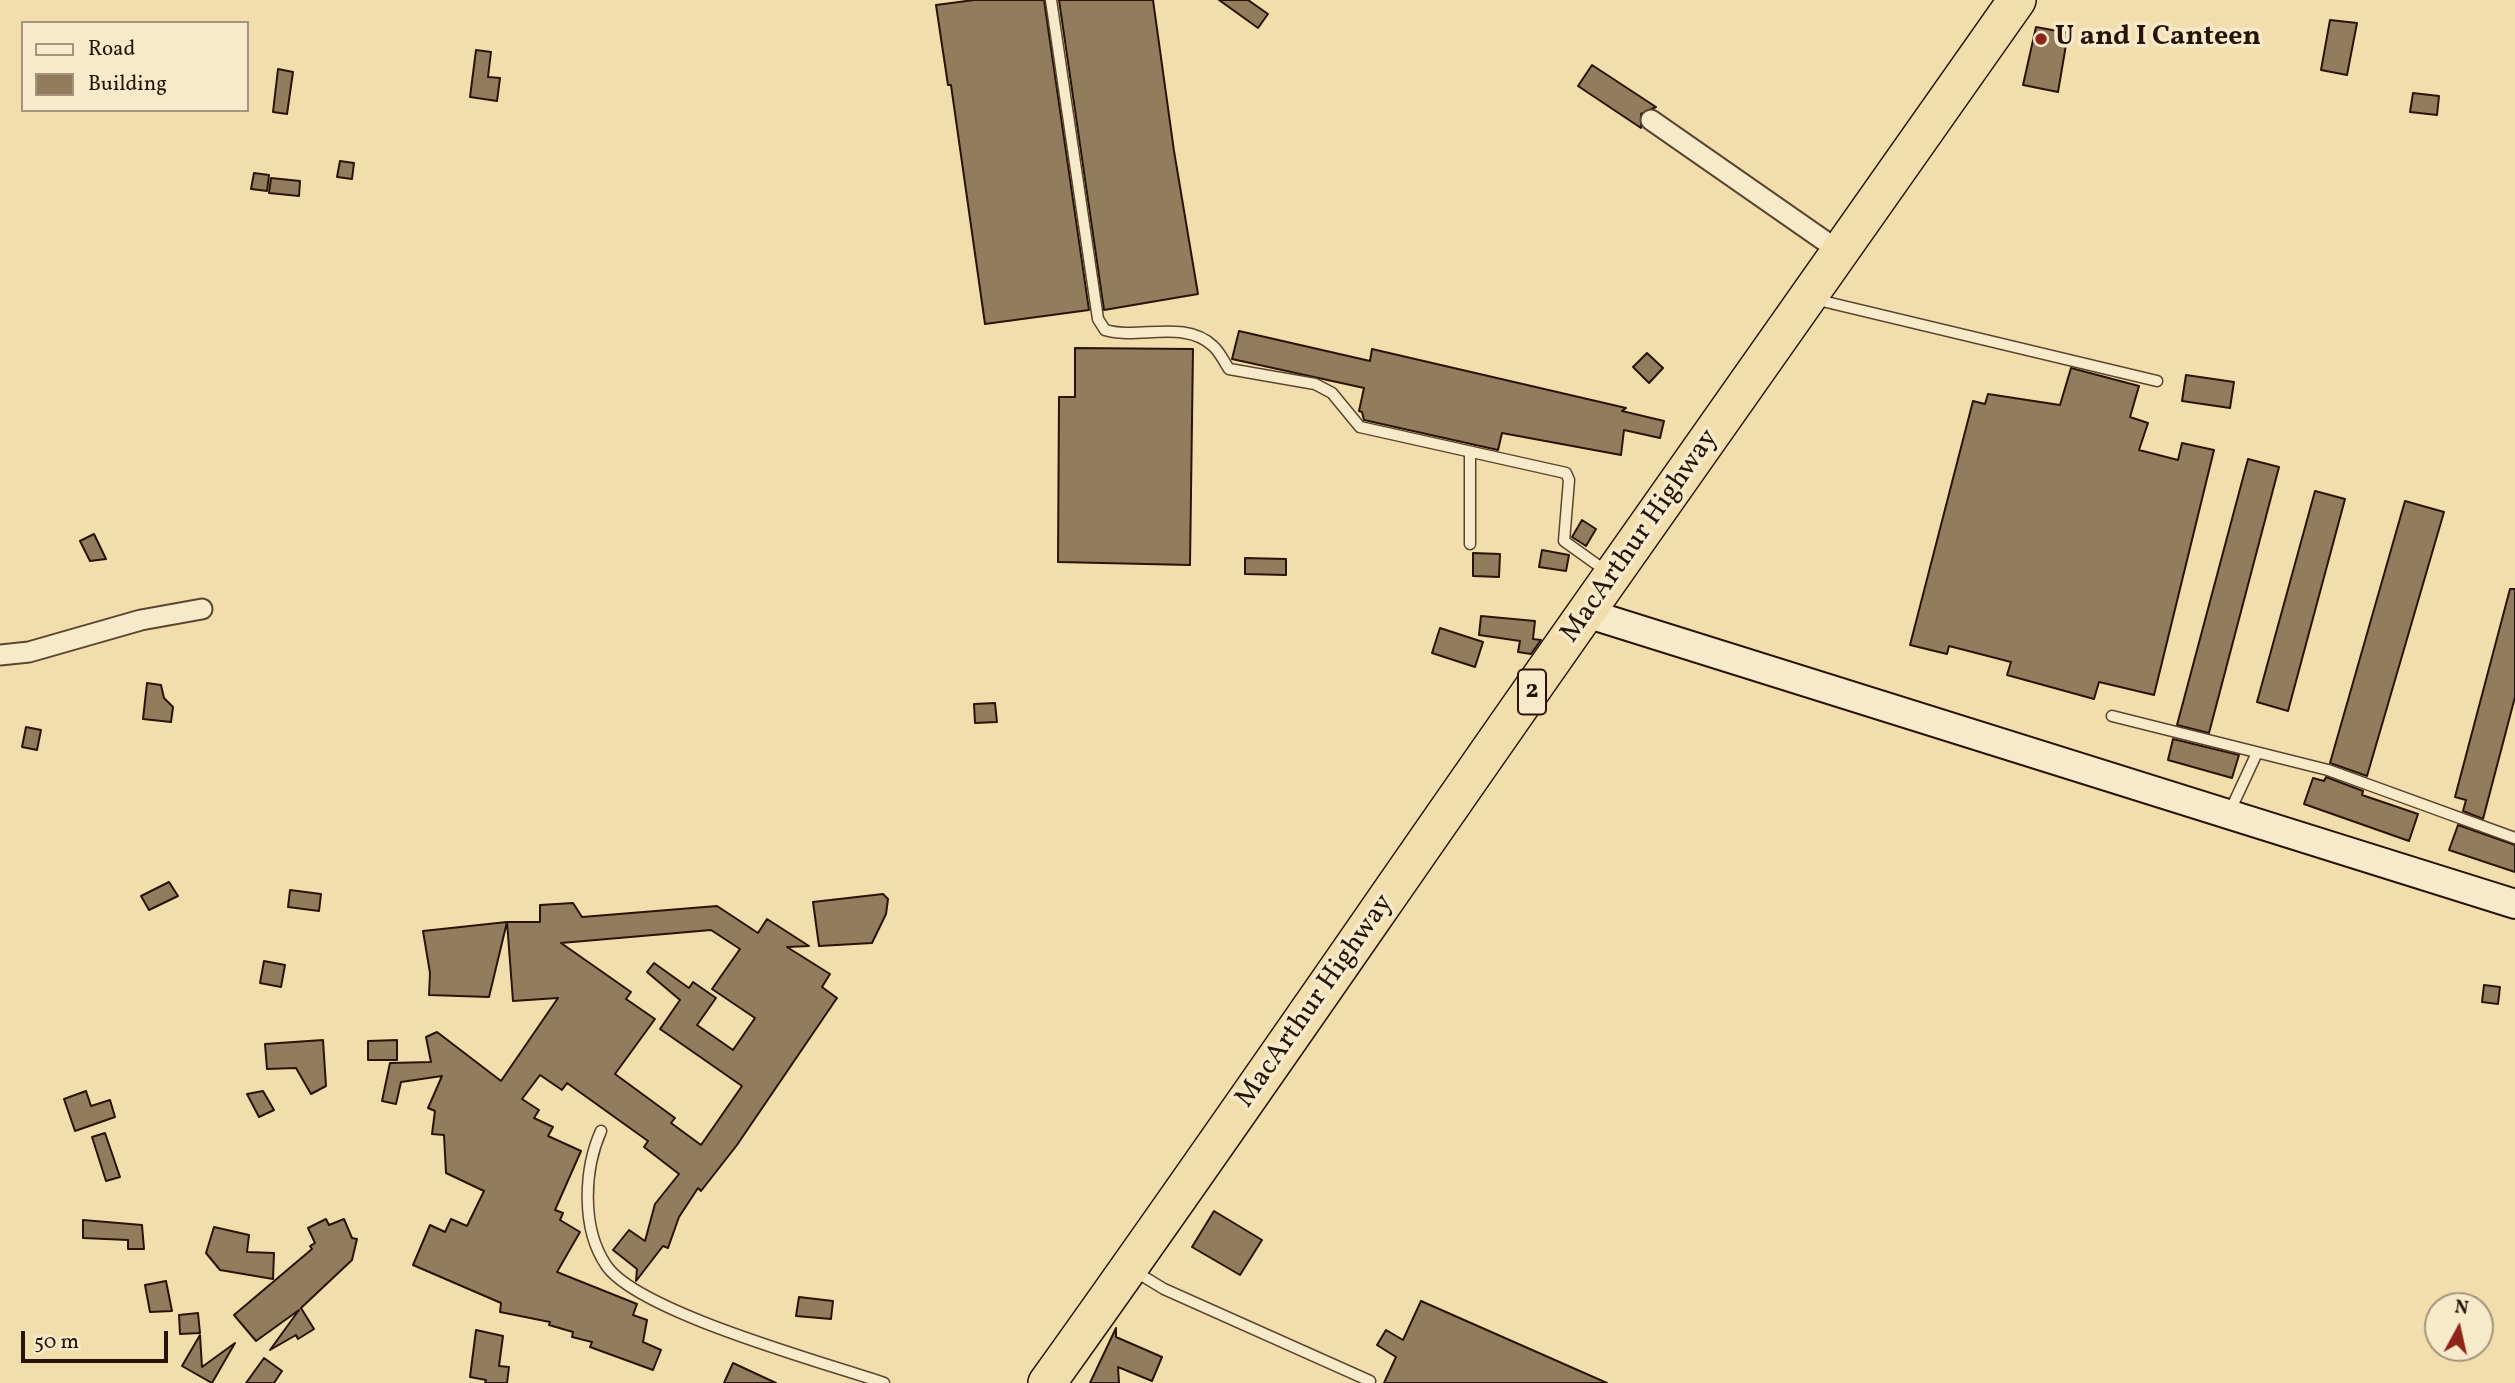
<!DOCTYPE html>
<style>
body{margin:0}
#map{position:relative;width:2515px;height:1383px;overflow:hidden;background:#f2dead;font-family:Vollkorn,serif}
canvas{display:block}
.legend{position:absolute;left:21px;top:21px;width:228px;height:91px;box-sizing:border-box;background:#f7eaca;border:2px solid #a4947c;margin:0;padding:9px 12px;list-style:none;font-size:21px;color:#281406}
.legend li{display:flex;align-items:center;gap:14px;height:35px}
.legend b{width:35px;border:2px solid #a4947c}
.north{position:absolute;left:2424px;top:1292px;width:70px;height:70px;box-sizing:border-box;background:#f7eaca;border:2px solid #a4947c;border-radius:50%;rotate:8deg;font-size:19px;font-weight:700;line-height:28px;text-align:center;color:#281406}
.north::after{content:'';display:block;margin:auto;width:24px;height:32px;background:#8f2418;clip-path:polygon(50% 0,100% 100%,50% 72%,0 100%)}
.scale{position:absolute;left:21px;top:1331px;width:147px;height:32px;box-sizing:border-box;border:4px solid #281406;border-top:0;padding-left:9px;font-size:21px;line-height:24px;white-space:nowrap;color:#281406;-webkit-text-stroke:5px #f7eaca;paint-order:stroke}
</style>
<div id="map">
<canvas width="2515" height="1383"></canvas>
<ul class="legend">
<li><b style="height:9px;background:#f7eaca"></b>Road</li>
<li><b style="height:19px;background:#917d5d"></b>Building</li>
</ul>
<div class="north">N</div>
<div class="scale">50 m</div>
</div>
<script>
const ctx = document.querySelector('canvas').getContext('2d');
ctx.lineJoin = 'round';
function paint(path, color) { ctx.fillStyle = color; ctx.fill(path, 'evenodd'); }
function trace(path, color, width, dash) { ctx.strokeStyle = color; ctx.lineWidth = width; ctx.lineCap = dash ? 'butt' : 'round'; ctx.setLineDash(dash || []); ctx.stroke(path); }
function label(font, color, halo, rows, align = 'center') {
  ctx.font = font + ' Vollkorn,serif'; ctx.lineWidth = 7; ctx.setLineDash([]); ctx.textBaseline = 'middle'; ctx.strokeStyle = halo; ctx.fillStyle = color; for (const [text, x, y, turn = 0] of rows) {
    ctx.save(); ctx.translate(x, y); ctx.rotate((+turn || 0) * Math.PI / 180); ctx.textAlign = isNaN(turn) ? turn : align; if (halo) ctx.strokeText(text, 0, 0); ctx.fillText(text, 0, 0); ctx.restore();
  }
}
const building = new Path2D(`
 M974,0H1044L1089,310L985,324L951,85H948L936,5Z
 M1059,0H1153L1174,151L1198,294L1104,310Z
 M1219,0H1248L1268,14L1258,28Z
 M2330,20L2357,23L2347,75L2321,70Z
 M2036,27L2068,33L2058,92L2023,85Z
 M476,50L491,52L488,77L500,78L497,101L470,97Z
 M1592,65L1656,107L1641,114V128L1578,86Z
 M278,69L293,72L287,114L273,112Z
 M2413,93L2439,96L2437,115L2410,112Z
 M340,161L354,163L352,179L337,177Z
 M254,173L269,175L267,191L251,189Z
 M271,178L300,181L299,196L269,193Z
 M1239,331L1370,361L1372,349L1626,408L1622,411L1664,421L1660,438L1624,430L1621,455L1502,433L1498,450L1364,420L1362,412L1359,411L1364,388L1232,359Z
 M1075,348L1193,349L1190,565L1058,562L1059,397H1075Z
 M1647,353L1663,368L1649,383L1633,367Z
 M2071,368L2139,386L2130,417L2148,423L2139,450L2178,460L2182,443L2214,450L2154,695L2099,682L2094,699L2007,675L2011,662L1949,646L1947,654L1910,645L1973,401L1985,404L1988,394L2060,405Z
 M2186,375L2234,382L2230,408L2182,401Z
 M2248,459L2279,467L2209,733L2177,725Z
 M2315,491L2345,499L2288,711L2257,702Z
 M2405,501L2444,512L2367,776L2330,763Z
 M1582,520L1596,529L1586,546L1572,537Z
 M94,534L106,559L90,561L80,541Z
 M1542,550L1569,555L1566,571L1539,567Z
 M1473,553L1500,554L1499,577L1473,576Z
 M1245,558L1286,559V575L1245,574Z
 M2510,589H2515V697L2483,819L2463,811L2466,800L2455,797Z
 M1481,616L1535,621L1533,639L1541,640L1531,654L1518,652L1520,641L1479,635Z
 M1440,628L1483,642L1475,667L1432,653Z
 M147,683L161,685L164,698L173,707L171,722L143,719Z
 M995,703L997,722L975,723L974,704Z
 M26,727L41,730L37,750L22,747Z
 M2173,739L2239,755L2232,778L2168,760Z
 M2326,777L2363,791L2362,795L2418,814L2409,841L2304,804L2313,778L2324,781Z
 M2458,825L2515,845V872L2449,850Z
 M169,882L178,896L149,910L141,896Z
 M290,890L321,894L319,911L288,907Z
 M883,894L888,899L886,914L872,943L819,946L813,902Z
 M573,903L582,917L717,906L758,933L767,919L809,946L787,947L830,974L822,987L837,998L737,1145L701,1191L698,1188L679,1217L668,1248L663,1246L636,1281L637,1269L613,1250L629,1230L645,1241L655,1204L679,1174L644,1147L648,1141L567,1083L562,1090L540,1075L522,1099L539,1110L534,1118L553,1127L548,1136L581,1151L555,1210L563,1213L560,1220L580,1232L557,1272L637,1304L633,1315L647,1320L643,1342L661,1350L653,1370L590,1347L592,1342L572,1337L573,1332L549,1325L550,1322L500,1312L501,1303L413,1265L430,1225L445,1232L451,1219L467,1226L484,1191L446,1173L444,1135L432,1134L435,1111L428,1108L442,1076L401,1082L396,1104L382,1101L390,1063L431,1062L426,1037L437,1032L501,1081L558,998L513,1001L507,922H540V905ZM711,930L740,949L712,989L755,1018L733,1050L697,1025L716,998L693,982L689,988L654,963L647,972L680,1000L660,1029L742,1086L701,1145L671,1123L675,1118L615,1074L655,1019L626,999L631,992L561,943Z
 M507,922L489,997L429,995L430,973L423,931Z
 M264,961L285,965L281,987L260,983Z
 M2484,985L2500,987L2498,1004L2482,1002Z
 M323,1040L326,1086L311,1094L296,1068L267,1069L265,1044Z
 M397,1040V1060H368V1041Z
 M86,1091L91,1106L110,1100L115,1117L75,1131L64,1099Z
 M263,1091L274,1110L259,1117L247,1094Z
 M105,1133L120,1177L106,1181L92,1137Z
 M1214,1211L1262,1240L1240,1275L1192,1247Z
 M326,1219L329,1225L344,1219L352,1238L357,1239L352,1260L301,1308L314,1329L298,1339L296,1335L270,1350L299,1310L256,1341L234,1315L312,1249L310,1246L315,1243L308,1228Z
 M83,1220L142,1225L144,1249H128V1240L83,1238Z
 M214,1227L249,1235L247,1252L274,1253L273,1279L220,1270L206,1253Z
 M166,1281L172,1311L150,1312L145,1285Z
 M799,1297L833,1301L831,1319L796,1316Z
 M1421,1301L1607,1383H1384L1396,1357L1377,1345L1386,1330L1403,1340Z
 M198,1313L200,1333L180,1334L179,1315Z
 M1116,1328V1337L1162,1357L1152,1381L1118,1367L1119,1383H1090Z
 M476,1330L503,1336L499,1366L509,1367L507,1383H485L486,1380L470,1377Z
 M200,1335L202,1367L235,1343L212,1383L182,1366Z
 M264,1358L282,1371L274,1383H246Z
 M733,1363L776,1383H724Z`);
const lane = new Path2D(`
 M1051,0L1098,319L1105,330C1138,340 1185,319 1213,346C1220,352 1224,362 1229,369L1315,384L1332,393L1360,427L1566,473L1569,480L1564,541L1606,571
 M1818,300L2157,381
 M1470,544V453
 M2112,716L2328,770L2515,838
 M2230,811L2256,755
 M601,1131C584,1169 581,1228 606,1265C637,1312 826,1363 884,1383
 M1136,1272L1164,1289L1370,1381`);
const street = new Path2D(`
 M1651,120L1842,253
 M0,655L29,652L141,620L202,609`);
const secondary = new Path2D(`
 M1586,613L2515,904`);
const highway = new Path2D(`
 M1047,1383C1230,1128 1406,868 1587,611C1731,408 1875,205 2017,0`);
const markers = [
 [2041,39,7,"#8f2418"]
];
const shields = [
 [1532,692,28]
];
const shieldNames = [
 ["2",1532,692]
];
const poiNames = [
 ["U and I Canteen",2055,39]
];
const streetNames = [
 ["MacArthur Highway",1641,537,-55],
 ["MacArthur Highway",1316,1002,-55]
];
paint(building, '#917d5d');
trace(building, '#281406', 2);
trace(lane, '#5a4630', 13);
trace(street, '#5a4630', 23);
trace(secondary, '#281406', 32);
trace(highway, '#281406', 40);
trace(lane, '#f7eaca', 10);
trace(street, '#f7eaca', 19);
trace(secondary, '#f7eaca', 28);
trace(highway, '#f2dead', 37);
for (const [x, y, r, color] of markers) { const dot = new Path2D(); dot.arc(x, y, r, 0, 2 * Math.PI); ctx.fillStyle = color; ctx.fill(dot); trace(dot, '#f7eaca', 2.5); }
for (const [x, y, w] of shields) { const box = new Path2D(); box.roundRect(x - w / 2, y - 22.5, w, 45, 5); ctx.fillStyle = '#f7eaca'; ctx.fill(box); trace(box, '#281406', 2); }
label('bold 26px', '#281406', null, shieldNames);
label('bold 28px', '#281406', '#f7eaca', poiNames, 'left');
label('28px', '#281406', '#f7eaca', streetNames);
</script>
